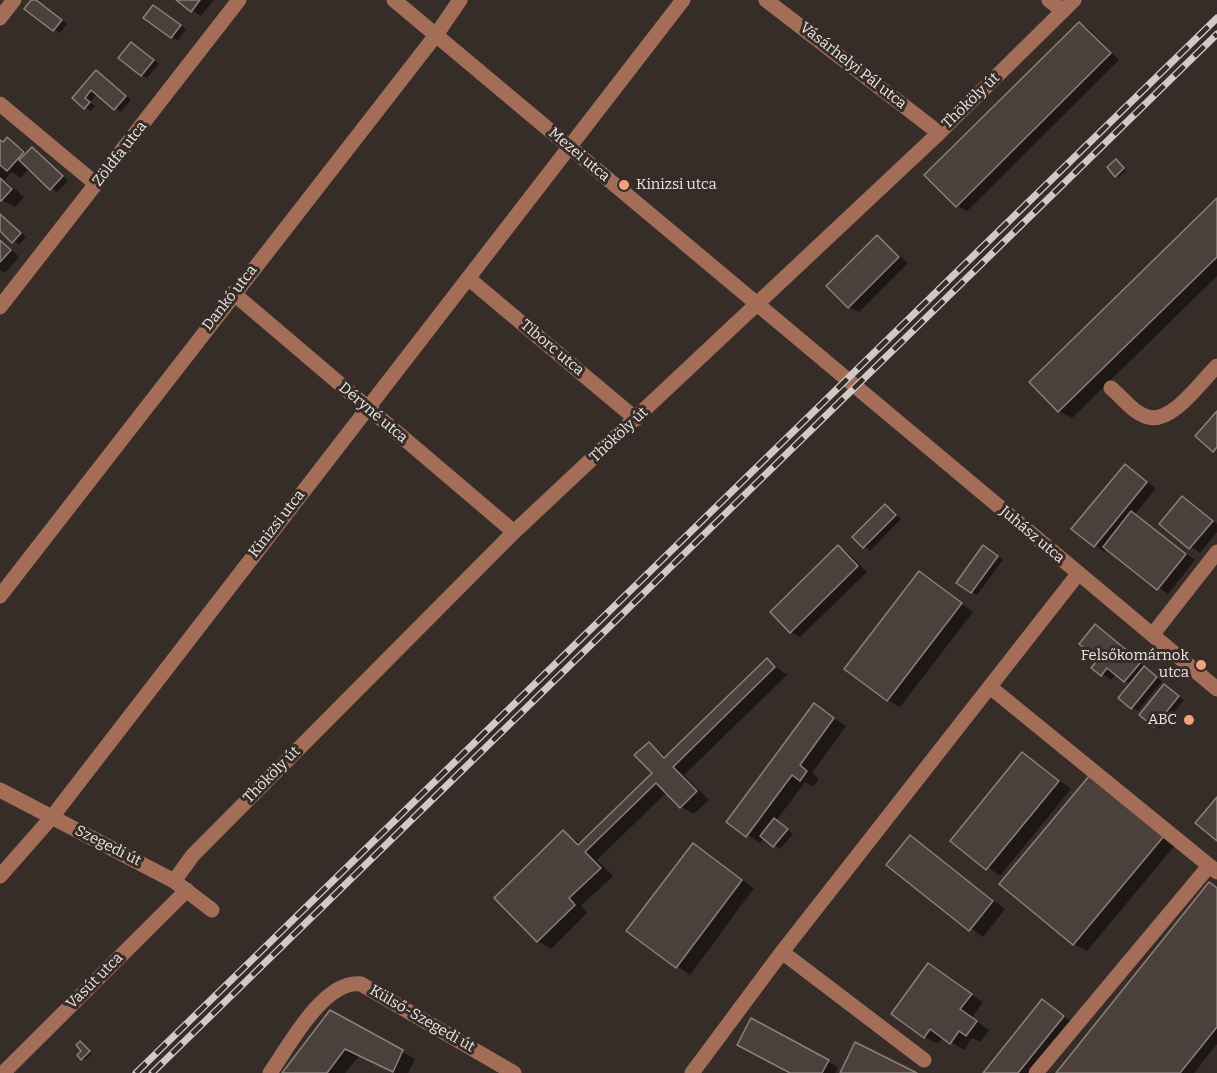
<!DOCTYPE html>
<meta charset="utf-8">
<style>
body{margin:0}
canvas{display:block;background:#362c28}
</style>
<canvas width="1217" height="1073"></canvas>
<script>
const ctx = document.querySelector('canvas').getContext('2d');
ctx.lineJoin = 'round';
function paint(path, color) { ctx.fillStyle = color; ctx.fill(path, 'evenodd'); }
function trace(path, color, width, dash) { ctx.strokeStyle = color; ctx.lineWidth = width; ctx.lineCap = dash ? 'butt' : 'round'; ctx.setLineDash(dash || []); ctx.stroke(path); }
function label(font, color, halo, rows, align = 'center') {
  ctx.font = font + ' Bitter,serif'; ctx.lineWidth = 6; ctx.setLineDash([]); ctx.textBaseline = 'middle'; ctx.strokeStyle = halo; ctx.fillStyle = color; for (const [text, x, y, turn = 0] of rows) {
    ctx.save(); ctx.translate(x, y); ctx.rotate((+turn || 0) * Math.PI / 180); ctx.textAlign = isNaN(turn) ? turn : align; if (halo) ctx.strokeText(text, 0, 0); ctx.fillText(text, 0, 0); ctx.restore();
  }
}
const shadow = new Path2D(`
 M32,0L67,24L60,33L26,9Z
 M178,0H214L201,16Z
 M159,10L186,29L178,40L172,37Z
 M1079,23L1089,29L1119,60L967,211L957,206Z
 M137,47L159,64L147,78L141,75Z
 M102,76L131,100L121,112L97,94L90,102L95,106L91,111L74,98Z
 M8,139L28,153L32,149L38,152L68,181L57,192L29,168L21,178L11,172L5,180L24,197L15,207L0,199V140L4,142Z
 M1116,160L1126,170L1119,177L1109,167Z
 M1217,200V276L1072,418L1059,411Z
 M0,214L26,237L19,245L0,229Z
 M878,237L908,263L859,312L849,307Z
 M0,238L19,257L5,273L0,270Z
 M1125,466L1156,488L1135,514L1195,560L1168,594L1107,548L1104,552L1074,529Z
 M1183,498L1217,524V532L1200,553L1161,524Z
 M885,506L901,519L870,551L854,537Z
 M838,547L848,553L867,572L800,637L791,632Z
 M990,551L1003,560L977,595L972,592Z
 M920,573L973,612L900,707L887,700Z
 M1095,626L1162,681L1138,711L1120,698L1131,685L1116,674L1111,680L1093,667L1100,659Z
 M767,660L787,675L684,775L709,800L694,814L681,807L667,792L597,860L613,876L581,906L587,913L551,949L538,941L496,898L564,832L581,844L654,773L649,744L668,757Z
 M1171,690L1184,700L1160,729L1154,725Z
 M814,705L846,726L812,773L819,779L813,787L805,782L776,821L793,834L780,849L764,838L760,843L728,822Z
 M1023,754L1071,789L1000,876L952,841Z
 M1103,784L1176,844L1087,951L1074,944L1001,884Z
 M911,837L1005,909L983,937L888,865Z
 M693,845L754,888L690,975L628,931Z
 M1217,888V1044L1194,1073H1058Z
 M929,965L983,1002L972,1018L989,1030L980,1042L972,1038L964,1050L943,1037L938,1044L925,1037Z
 M1042,1001L1072,1022L1032,1073H985Z
 M330,1012L415,1059L408,1073H395L359,1056L345,1073H283Z
 M751,1020L838,1067L835,1073H792Z
 M82,1044L92,1053L85,1060L82,1058Z`);
const building = new Path2D(`
 M31,0H36L62,20L53,31L24,9Z
 M176,0H200L191,12Z
 M153,5L181,25L171,38L143,18Z
 M1079,22L1111,53L956,207L924,175Z
 M131,42L154,60L141,76L118,58Z
 M96,70L126,96L114,110L91,90L85,98L90,102L84,109L72,98Z
 M7,137L24,152L7,171L0,165V140L3,142Z
 M32,147L63,176L50,190L19,160Z
 M1116,159L1124,168L1115,177L1107,167Z
 M0,178L12,189L1,201L0,200Z
 M1217,198V257L1058,412L1029,382Z
 M0,214L21,233L12,243L0,231Z
 M877,235L899,257L848,308L826,286Z
 M0,240L11,250L0,262Z
 M1217,411V447L1213,452L1195,436Z
 M1125,464L1147,482L1094,547L1071,529Z
 M1182,496L1213,521L1189,549L1159,524Z
 M885,504L896,515L863,548L852,537Z
 M1131,511L1186,554L1157,590L1103,547Z
 M838,545L858,566L790,633L770,612Z
 M983,545L998,556L971,593L956,583Z
 M919,571L962,603L887,701L844,669Z
 M1095,624L1141,662L1124,682L1107,668L1101,676L1091,668L1098,659L1079,644Z
 M767,658L775,667L673,767L697,791L680,808L656,783L585,852L601,868L569,898L575,905L537,942L494,898L563,830L578,845L652,773L634,755L649,742L664,758Z
 M1144,666L1157,677L1131,709L1118,698Z
 M1164,684L1179,696L1154,727L1139,715Z
 M814,703L834,718L800,765L807,771L800,781L792,775L746,837L726,822Z
 M1022,752L1059,781L986,870L950,841Z
 M1090,775L1164,836L1073,945L999,884Z
 M1217,797V841L1195,823Z
 M774,818L788,829L773,847L760,836Z
 M910,835L993,901L969,931L886,865Z
 M693,843L742,880L676,968L626,931Z
 M1209,882L1217,888V1027L1180,1073H1056Z
 M928,963L972,994L960,1009L977,1021L966,1036L959,1031L950,1044L930,1029L924,1038L891,1014Z
 M1042,999L1064,1016L1018,1073H983Z
 M330,1010L403,1050L393,1072L345,1049L327,1073H282Z
 M751,1018L829,1060L822,1073H790L737,1045Z
 M80,1041L90,1051L81,1060L77,1055L81,1051L76,1045Z
 M855,1042L917,1073H840Z`);
const minor = new Path2D(`
 M394,0L1217,689
 M766,0L939,133
 M1049,0L1063,11
 M0,18L14,0
 M0,104L96,184
 M468,278L636,419
 M233,293L514,532
 M0,307L239,0
 M1111,388C1122,397 1134,414 1148,417C1172,424 1201,381 1217,366
 M0,596L436,35L460,0
 M1153,634L1217,552
 M990,687L1217,872
 M0,790L174,881L212,910
 M0,876L52,817L683,0
 M174,881L193,855L514,532L939,133L1074,0
 M782,952L924,1060
 M3,1073L187,890
 M270,1073C289,1046 324,979 361,984L514,1073
 M692,1073L782,952L1078,574
 M1036,1073L1209,866`);
const rail = new Path2D(`
 M136,1073L1217,18
 M152,1073L1217,34`);
const markers = [
 [624,185,6,"#f2a07f"],
 [1201,665,6,"#f2a07f"],
 [1189,720,6,"#f2a07f"]
];
const streetNames = [
 ["Vásárhelyi Pál utca",853,66,38],
 ["Thököly út",971,101,-44],
 ["Zöldfa utca",120,154,-52],
 ["Mezei utca",579,155,40],
 ["Dankó utca",230,298,-52],
 ["Tiborc utca",552,348,40],
 ["Déryné utca",373,413,40],
 ["Thököly út",619,435,-43],
 ["Kinizsi utca",277,524,-52],
 ["Juhász utca",1032,535,40],
 ["Thököly út",272,775,-45],
 ["Szegedi út",108,846,27],
 ["Vasút utca",95,981,-45],
 ["Külső-Szegedi út",422,1019,30]
];
const poiNames = [
 ["Kinizsi utca",636,185,"left"],
 ["Felsőkomárnok",1189,656],
 ["utca",1189,673],
 ["ABC",1177,720]
];
paint(shadow, '#0007');
paint(building, '#4b403c');
trace(building, '#8c807b', 1.5);
trace(minor, '#a46d57', 15);
trace(rail, '#d0c9c6', 7);
trace(rail, '#362c28', 4.5, [14]);
for (const [x, y, r, color] of markers) { const dot = new Path2D(); dot.arc(x, y, r, 0, 2 * Math.PI); ctx.fillStyle = color; ctx.fill(dot); trace(dot, '#362c28', 2); }
label('15px', '#ece6e3', '#362c28', streetNames);
label('15px', '#ece6e3', '#362c28', poiNames, 'right');
</script>
